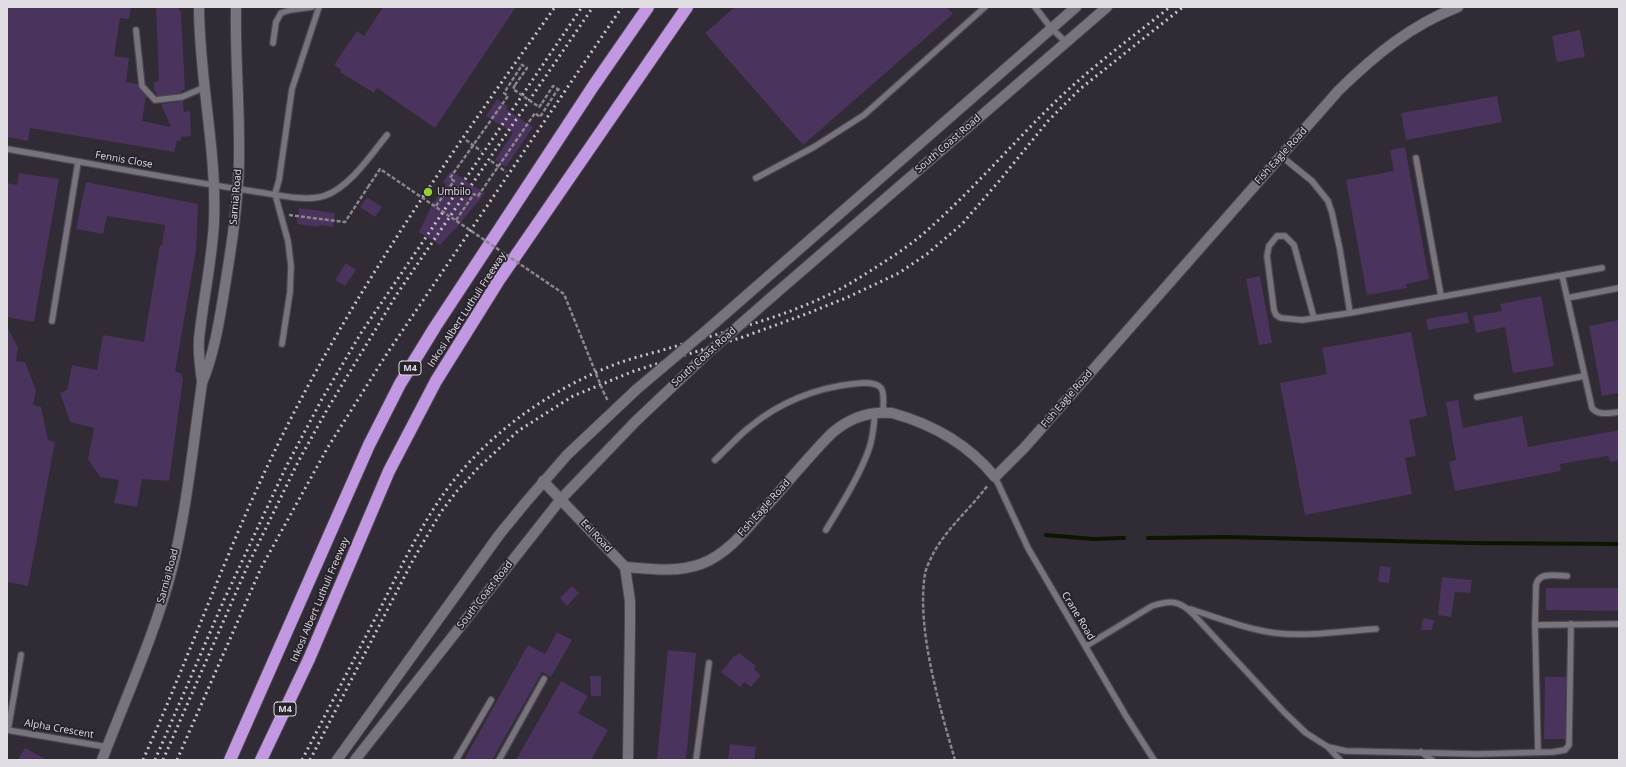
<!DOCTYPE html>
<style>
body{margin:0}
#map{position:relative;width:1626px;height:767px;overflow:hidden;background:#302b34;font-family:"Open Sans",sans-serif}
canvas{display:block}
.frame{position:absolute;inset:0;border:8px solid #e0dde3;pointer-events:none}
</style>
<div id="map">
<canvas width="1626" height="767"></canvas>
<div class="frame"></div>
</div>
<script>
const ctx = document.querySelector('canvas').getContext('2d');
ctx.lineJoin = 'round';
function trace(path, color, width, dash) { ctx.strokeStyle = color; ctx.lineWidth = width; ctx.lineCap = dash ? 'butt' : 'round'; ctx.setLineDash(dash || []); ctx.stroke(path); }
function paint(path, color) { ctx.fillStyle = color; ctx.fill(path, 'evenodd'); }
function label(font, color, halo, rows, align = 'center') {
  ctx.font = font + ' "Open Sans",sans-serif'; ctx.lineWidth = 3.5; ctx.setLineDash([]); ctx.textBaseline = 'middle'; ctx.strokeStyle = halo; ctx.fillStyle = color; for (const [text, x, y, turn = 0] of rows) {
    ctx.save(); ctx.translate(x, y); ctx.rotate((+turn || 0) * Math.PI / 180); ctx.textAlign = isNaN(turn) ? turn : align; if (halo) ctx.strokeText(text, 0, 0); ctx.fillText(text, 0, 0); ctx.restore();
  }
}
const stream = new Path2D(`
 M1046,535L1093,539L1124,538
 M1148,538L1226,537L1471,543L1619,544`);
const building = new Path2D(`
 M7,7H131L129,19L120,18L114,56L129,58L126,82L138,84L139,88L146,96L142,121L171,127L161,104L183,101L184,112L190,111L191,136L181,137V141H177L174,152L30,128L28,141L7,137Z
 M156,7H179V11H181L185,90H182L181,93L157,96L154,89V82L159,81Z
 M383,7H516L435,128L377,88L374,93L340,72L341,70L334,65L357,31L364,36Z
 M735,7H947L953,14L803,145L705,33Z
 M1580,30L1585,57L1557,62L1552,36Z
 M1497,96L1502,122L1406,140L1401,113Z
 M497,99L508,106L506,109L533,127L506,167L495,160L513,133L486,116Z
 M1405,147L1429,279L1406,284L1407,288L1367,295L1346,180L1394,171L1390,150Z
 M451,171L485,193L458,226L440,245L419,232L431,207L446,184L443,182Z
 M19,173L59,179L34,322L7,317V183L17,185Z
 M86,182L198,204L196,250L175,372L181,373L183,379L169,481L142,479L137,507L114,503L119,480L100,477L88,459L94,428L70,422L60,393L67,390L72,365L97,370L103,335L144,342L160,245H162L165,225L107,216L103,234L76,229Z
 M367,197L382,207L375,217L360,207Z
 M299,208L335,213L333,227L319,225V227L297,224Z
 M346,263L356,270L345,286L335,280Z
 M1260,276L1272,343L1259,345L1246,279Z
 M1541,296L1554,366L1513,373L1505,327L1476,333L1473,316L1502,311L1500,304Z
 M1467,312L1469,323L1428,330L1426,319Z
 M1619,320V393L1602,396L1589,326Z
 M7,326L18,348L16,361L25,362L36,390L33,405L41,407L48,440L55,442L28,586L7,582Z
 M1411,332L1427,416L1409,420L1416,456L1405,458L1412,494L1305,515L1280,383L1327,374L1322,348Z
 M1458,400L1463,428L1522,416L1528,447L1619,430V460L1610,462L1608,456L1560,464L1561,471L1455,491L1449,462L1456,460L1446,402Z
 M1380,566L1391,567L1389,583L1378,582Z
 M1442,577L1472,580L1470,593L1455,592L1451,617L1438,615Z
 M572,586L579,593L567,606L560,598Z
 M1546,588H1619V611L1546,610Z
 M1423,618L1434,620L1432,630H1421Z
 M557,632L572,640L551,677L542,672L492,760H464L528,645L545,654Z
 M668,650L696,653L686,760H657Z
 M739,653L756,666L754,669L761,675L751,687L744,682L740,687L721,672L735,655L736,656Z
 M590,676H601V696H591Z
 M1545,677H1566L1565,739H1544Z
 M561,681L588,696L578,713L608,730L591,760H516Z
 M730,744L756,747L754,760H728Z
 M25,748L47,760H18Z`);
const path = new Path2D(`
 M515,85L527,68L519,63
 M542,103L553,86L561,91
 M466,140L481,151
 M491,161L506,172
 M436,206L454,181L450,178L508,96L504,93L522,65
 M289,215L345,222L368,187
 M456,220L474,194L478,196L535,113L540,117L558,89
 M603,391L608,401
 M955,760C940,708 916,628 925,574C926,568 930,560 933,554C946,529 971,508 988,485`);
const service = new Path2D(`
 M1035,7L1051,28L1066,42
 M136,30L142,86L155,100L182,97L205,87
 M273,43L276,22L281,13L290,10L312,7
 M7,149C89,163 170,179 252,191C273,194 304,202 324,196C349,188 371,155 387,135
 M1281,156L1312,181L1328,201L1332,213L1340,250L1350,313
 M1416,158L1441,296
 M756,178L814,147L864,115L985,7
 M1562,275L1592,408C1598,416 1610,413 1619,412
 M1567,298L1619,288
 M1314,318L1294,245L1285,236H1277L1269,246L1267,256L1274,310L1276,315L1281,318L1302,320L1350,313L1602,268
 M52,321L78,162
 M282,344L290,292L291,266L288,241L275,194L279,180L292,89L319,7
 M1477,397L1584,376
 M715,460C727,449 738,436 751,426C779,403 815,388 852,384C860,383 875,381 881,388C885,394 883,405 883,412
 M995,477L1028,548L1126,716L1154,760
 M826,530C840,507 860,475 869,449C873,438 874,425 875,413
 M1190,609C1218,618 1246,629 1275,633C1309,637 1343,631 1376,629
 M1535,625L1619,624
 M1086,646L1152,606C1170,600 1179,600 1193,614L1284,712L1306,733L1328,747L1346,751L1477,754L1553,752L1565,750L1569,745L1571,624
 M7,730L107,747
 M8,730L21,655
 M1328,747L1340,760
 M1421,752L1432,760
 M1538,752L1535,625L1536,585C1539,571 1556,576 1567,576
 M456,760L491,700
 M499,760L544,679
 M696,760L709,663`);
const minor = new Path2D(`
 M543,481L625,567L630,601V624L628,760
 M625,567C650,569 676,573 701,564C731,553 752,522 773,499C792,477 811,454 832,433C849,418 870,411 892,413C932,424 969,445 995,477L1025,447L1339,90C1375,55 1411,25 1458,7`);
const tertiary = new Path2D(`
 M775,294L1107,7
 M708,329L1076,7
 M337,760L499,535L526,502L567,455L637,389
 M355,760L561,499L636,421L710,351`);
const secondary = new Path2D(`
 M199,7C199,78 217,150 214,222C212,261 203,300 199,339C198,353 200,367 202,381
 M102,760C126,697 155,634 172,569C187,508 193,445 202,383C214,354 219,323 224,292C231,249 238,206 239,162C240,110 235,59 236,7`);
const motorway = new Path2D(`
 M230,760L369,445L400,384L435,327L594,85L648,7
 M261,760L309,659L389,471L436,381L499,280L687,7`);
const rail = new Path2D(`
 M143,760C191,653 229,543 281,438C357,285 457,145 555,7
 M155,760L224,600L286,467L322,399L361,333L582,7
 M163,760L248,565L298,462L328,408L397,294L593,7
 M177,760L261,568L328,447L388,352L622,7
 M302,760C328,710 353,661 379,611C397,575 414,539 436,505C477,442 541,394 611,366C628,359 645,355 663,350C729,330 800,315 859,278C881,264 904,250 923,234C970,193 1010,146 1054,103C1090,68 1131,38 1170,7
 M310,760L413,560L441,512L457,491L479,467L518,431L573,396L634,371L743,337L806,314L846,298L899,273L927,254L962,224L1000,180L1048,121L1080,89L1183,7`);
const pathBridge = new Path2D(`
 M515,85L513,89L539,107L542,103
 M368,187L380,169L564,294L603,391`);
const tertiaryBridge = new Path2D(`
 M710,351L775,294
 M637,389L708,329`);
const markers = [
 [428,192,5,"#98cb37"]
];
const shields = [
 [410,368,22],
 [285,709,22]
];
const shieldNames = [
 ["M4",410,368],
 ["M4",285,709]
];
const streetNames = [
 ["South Coast Road",948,144,-41],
 ["Fish Eagle Road",1281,156,-48],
 ["Fennis Close",124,160,10],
 ["Sarnia Road",236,197,-85],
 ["Inkosi Albert Luthuli Freeway",467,310,-57],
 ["South Coast Road",704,357,-42],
 ["Fish Eagle Road",1067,399,-49],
 ["Fish Eagle Road",764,508,-48],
 ["Eel Road",596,536,47],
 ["Sarnia Road",168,576,-75],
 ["South Coast Road",485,595,-52],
 ["Inkosi Albert Luthuli Freeway",320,600,-67],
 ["Crane Road",1078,616,59],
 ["Alpha Crescent",59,729,10]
];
const poiNames = [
 ["Umbilo",437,192]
];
trace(stream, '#0c1500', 4);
paint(building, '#4a335c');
trace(service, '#4c4850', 8);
trace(minor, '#4c4850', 12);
trace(tertiary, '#4c4850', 12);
trace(secondary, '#4c4850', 12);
trace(motorway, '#4c4850', 14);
trace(path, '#8a868d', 2.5, [4, 2]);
trace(service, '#79737e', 5.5);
trace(minor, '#79737e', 10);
trace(tertiary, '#79737e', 10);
trace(secondary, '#79737e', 10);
trace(motorway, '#c298e3', 12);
trace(rail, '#c6c3c9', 3, [2, 4]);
trace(tertiaryBridge, '#4c4850', 12, []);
trace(pathBridge, '#8a868d', 2.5, [4, 2]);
trace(tertiaryBridge, '#79737e', 10);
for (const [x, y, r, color] of markers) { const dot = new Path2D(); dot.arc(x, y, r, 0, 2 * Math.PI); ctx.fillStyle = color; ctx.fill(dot); trace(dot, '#26212a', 1.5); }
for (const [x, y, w] of shields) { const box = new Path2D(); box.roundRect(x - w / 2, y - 7, w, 14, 3); ctx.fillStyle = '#26212a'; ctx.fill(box); trace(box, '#e0dde3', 1); }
label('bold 9px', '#e0dde3', null, shieldNames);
label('10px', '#e0dde3', '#26212a', streetNames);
label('10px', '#e0dde3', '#26212a', poiNames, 'left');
</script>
